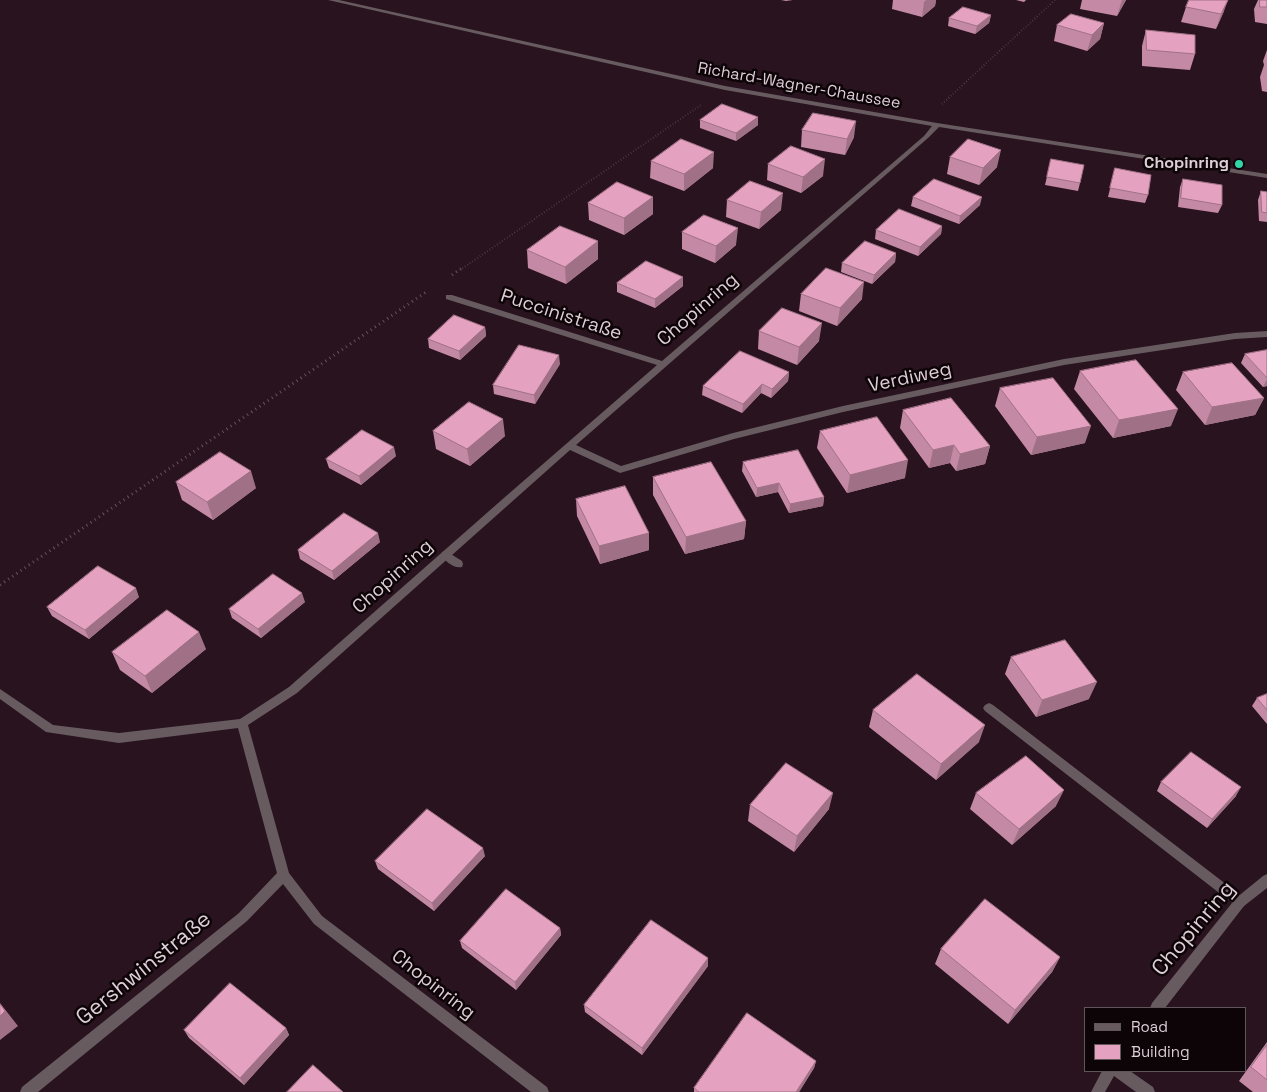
<!DOCTYPE html>
<meta charset="utf-8">
<style>
body{margin:0}
#map{position:relative;width:1267px;height:1092px;overflow:hidden;background:#29131e;font-family:"Space Grotesk",sans-serif}
canvas{display:block}
.legend{position:absolute;left:1084px;top:1007px;width:162px;height:65px;box-sizing:border-box;background:#0c0407;border:1px solid #605559;margin:0;padding:6px 9px;list-style:none;font-size:15px;color:#deced5}
.legend li{display:flex;align-items:center;gap:10px;height:25px}
.legend b{width:25px;border:1px solid #605559}
</style>
<div id="map">
<canvas width="1267" height="1092"></canvas>
<ul class="legend">
<li><b style="height:6px;background:#675b60"></b>Road</li>
<li><b style="height:14px;background:#e4a1c0"></b>Building</li>
</ul>
</div>
<script>
const ctx = document.querySelector('canvas').getContext('2d');
ctx.lineJoin = 'round';
function trace(path, color, width, dash) { ctx.strokeStyle = color; ctx.lineWidth = width; ctx.lineCap = dash ? 'butt' : 'round'; ctx.setLineDash(dash || []); ctx.stroke(path); }
function paint(path, color) { ctx.fillStyle = color; ctx.fill(path, 'evenodd'); }
function label(font, color, halo, rows, align = 'center') {
  ctx.font = font + ' "Space Grotesk",sans-serif'; ctx.lineWidth = 5; ctx.setLineDash([]); ctx.textBaseline = 'middle'; ctx.strokeStyle = halo; ctx.fillStyle = color; for (const [text, x, y, turn = 0] of rows) {
    ctx.save(); ctx.translate(x, y); ctx.rotate((+turn || 0) * Math.PI / 180); ctx.textAlign = isNaN(turn) ? turn : align; if (halo) ctx.strokeText(text, 0, 0); ctx.fillText(text, 0, 0); ctx.restore();
  }
}
const pathFar1 = new Path2D(`
 M942,104L1055,0
 M460,270L701,105`);
const path = new Path2D(`
 M452,275L462,268
 M0,585L426,292`);
const lane = new Path2D(`
 M446,551L462,561L463,564L462,567C454,569 445,561 441,555L442,552Z
 M989,703L993,705L1244,898L1246,902L1244,906L1240,908L1236,906L985,711L983,708L985,705Z`);
const street = new Path2D(`
 M328,0H339L725,86L937,123L1267,174V178L939,127L928,138L576,445L621,466L733,433L843,406L1064,359L1235,333L1267,331V337L1235,339L1064,365L843,412L734,439L620,473L570,450L297,693L248,725L289,873L322,916L547,1087L549,1092H531L314,924L283,884L247,921L38,1092H20L22,1087L239,913L277,873L238,728L119,743L46,732L0,699V689L53,725L119,733L240,719L289,687L505,497L657,365L446,299V295H452L662,361L924,136L932,126L725,90Z
 M1267,874V888L1244,906L1165,1008H1150L1152,1003L1236,898L1263,876Z
 M1102,1071H1130L1153,1087L1155,1092H1136L1114,1076L1105,1092H1091Z`);
const wall = new Path2D(`
 M781,0H793L786,1Z
 M893,0H936L935,6L922,17L892,9Z
 M1016,0H1026L1024,2Z
 M1082,0H1126L1117,16L1080,9Z
 M1258,0H1267V24L1255,22L1254,9Z
 M1186,7L1224,11L1216,29L1181,22Z
 M991,15L989,23L975,34L948,26L949,18Z
 M1104,23L1100,39L1087,51L1054,41L1057,25Z
 M1146,30L1195,54L1190,70L1142,66V46Z
 M1267,50V92L1262,91L1260,77L1264,65L1263,61Z
 M700,120L758,125L736,141L700,128Z
 M802,130L854,137L845,155L801,147Z
 M950,157L997,167L979,185L947,174Z
 M1051,159L1080,183L1078,191L1045,185Z
 M651,161L713,168L684,191L650,178Z
 M768,164L823,176L801,193L767,180Z
 M1115,168L1148,195L1145,203L1108,197Z
 M1183,179L1222,205L1218,213L1178,207L1180,187Z
 M1261,191L1267,192V222L1259,221L1258,200Z
 M913,197L980,205L959,224L911,206Z
 M727,200L781,210L759,229L726,217Z
 M588,203L653,214L624,235L589,220Z
 M942,226L941,234L918,256L875,239L876,230Z
 M682,232L736,245L715,263L682,249Z
 M598,241V259L566,284L528,268L527,250Z
 M896,253L895,262L872,284L841,272L842,263Z
 M617,283L683,286L655,308L617,292Z
 M801,294L862,299L837,326L799,311Z
 M485,327L486,336L460,360L429,348L428,339Z
 M759,331L819,341L797,365L758,349Z
 M1267,350V386L1263,387L1241,363L1245,354Z
 M560,364L535,404L494,394L493,385Z
 M1080,371L1171,426L1113,438L1074,389Z
 M789,372L788,381L771,398L761,393L742,413L702,395L703,386Z
 M1183,372L1264,398L1255,415L1205,425L1176,390Z
 M1000,388L1085,443L1031,455L995,406Z
 M903,410L990,446L985,464L956,471L950,463L929,468L900,428Z
 M433,431L505,436L470,466L436,449Z
 M820,431L905,478L847,493L817,448Z
 M396,456L361,485L329,468L326,459Z
 M743,462L824,497L823,506L789,513L778,492L756,497L742,471Z
 M653,477L746,521L744,539L685,554L653,495Z
 M176,482L256,488L213,520L182,500Z
 M576,499L649,550L600,564L577,516Z
 M380,542L334,580L300,559L298,550Z
 M139,597L89,639L52,616L47,607Z
 M305,602L261,638L232,618L229,609Z
 M206,649L152,693L120,670L112,652Z
 M1011,657L1089,699L1036,717L1005,674Z
 M1267,694V724L1252,706L1257,698Z
 M873,710L979,742L936,780L869,727Z
 M1161,782L1236,796L1207,828L1157,791Z
 M976,793L1056,806L1012,845L970,809Z
 M750,805L829,809L794,852L748,821Z
 M485,856L434,911L378,869L375,861Z
 M560,928L561,935L516,990L462,948L460,941Z
 M941,949L1060,957L1052,972L1008,1024L935,964Z
 M708,958V966L642,1055L585,1012L584,1005Z
 M286,1028L289,1035L244,1085L189,1038L184,1030Z
 M1267,1042V1092H1253L1239,1081Z
 M816,1061L814,1068L799,1092H694V1088Z`);
const shadedWall = new Path2D(`
 M926,0H936L935,6L922,17L924,2Z
 M1122,0H1126L1117,16Z
 M1228,0L1224,11L1216,29L1221,14Z
 M991,15L989,23L975,34L977,26Z
 M1104,23L1100,39L1087,51L1092,35Z
 M758,117V125L736,141V133Z
 M856,121L854,137L845,155L847,139Z
 M1001,150L997,167L979,185L983,168Z
 M714,152L713,168L684,191V174Z
 M825,159L823,176L801,193L803,177Z
 M783,193L781,210L759,229L761,212Z
 M653,197V214L624,235V218Z
 M982,197L980,205L959,224L960,216Z
 M942,226L941,234L918,256L920,247Z
 M738,228L736,245L715,263L716,246Z
 M598,241V259L566,284L565,267Z
 M896,253L895,262L872,284L874,275Z
 M683,277V286L655,308V299Z
 M864,282L862,299L837,326L840,308Z
 M822,323L819,341L797,365L799,347Z
 M485,327L486,336L460,360L459,351Z
 M559,355L560,364L535,404L534,395Z
 M789,372L788,381L771,398L772,389Z
 M1267,379V386L1263,387Z
 M762,384L761,393L742,413L743,404Z
 M1264,398L1255,415L1205,425L1212,407Z
 M1178,409L1171,426L1113,438L1119,420Z
 M503,419L505,436L470,466L467,449Z
 M1091,426L1085,443L1031,455L1037,437Z
 M954,445L950,463L929,468L933,450Z
 M990,446L985,464L956,471L960,454Z
 M394,447L396,456L361,485L359,476Z
 M908,460L905,478L847,493L850,475Z
 M251,471L256,488L213,520L207,502Z
 M779,483L778,492L756,497L757,488Z
 M824,497L823,506L789,513L790,504Z
 M746,521L744,539L685,554L686,537Z
 M378,533L380,542L334,580L332,571Z
 M649,533V550L600,564L599,546Z
 M136,588L139,597L89,639L85,630Z
 M302,593L305,602L261,638L258,629Z
 M199,632L206,649L152,693L145,676Z
 M1097,682L1089,699L1036,717L1042,700Z
 M985,725L979,742L936,780L941,764Z
 M1241,787L1236,796L1207,828L1212,819Z
 M1064,790L1056,806L1012,845L1019,829Z
 M833,793L829,809L794,852L797,836Z
 M483,848L485,856L434,911L432,903Z
 M560,928L561,935L516,990L515,982Z
 M1060,957L1052,972L1008,1024L1015,1010Z
 M708,958V966L642,1055V1048Z
 M0,1003L18,1026L0,1040Z
 M286,1028L289,1035L244,1085L240,1078Z
 M816,1061L814,1068L799,1092H796Z`);
const building = new Path2D(`
 M1189,0H1228L1221,14L1186,7Z
 M1260,0H1267V7H1260Z
 M963,7L991,15L977,26L949,18Z
 M1071,14L1104,23L1092,35L1057,25Z
 M1146,30L1195,35V54L1147,50Z
 M722,104L758,117L736,133L700,120Z
 M813,113L856,121L847,139L802,130Z
 M681,139L714,152L684,174L651,161Z
 M968,139L1001,150L983,168L950,157Z
 M791,146L825,159L803,177L768,164Z
 M1051,159L1084,165L1080,183L1047,177Z
 M1115,168L1151,175L1148,195L1110,188Z
 M934,179L982,197L960,216L913,197Z
 M1183,179L1222,185V205L1181,198Z
 M750,181L783,193L761,212L727,200Z
 M617,182L653,197L624,218L588,203Z
 M1261,191L1267,192V213L1262,212Z
 M899,209L942,226L920,247L876,230Z
 M704,215L738,228L716,246L682,232Z
 M560,226L598,241L565,267L527,250Z
 M865,241L896,253L874,275L842,263Z
 M646,261L683,277L655,299L617,283Z
 M826,268L864,282L840,308L801,294Z
 M782,308L822,323L799,347L759,331Z
 M454,315L485,327L459,351L428,339Z
 M519,345L559,355L534,395L493,385Z
 M1267,350V378L1245,354Z
 M740,351L789,372L772,389L762,384L743,404L703,386Z
 M1136,360L1178,409L1119,420L1080,371Z
 M1232,363L1264,398L1212,407L1183,372Z
 M1053,378L1091,426L1037,437L1000,388Z
 M951,398L990,446L960,454L954,445L933,450L903,410Z
 M469,402L503,419L467,449L433,431Z
 M877,417L908,460L850,475L820,431Z
 M362,430L394,447L359,476L326,459Z
 M798,450L824,497L790,504L779,483L757,488L743,462Z
 M220,452L251,471L207,502L176,482Z
 M711,462L746,521L686,537L653,477Z
 M625,486L649,533L599,546L576,499Z
 M344,513L378,533L332,571L298,550Z
 M98,566L136,588L85,630L47,607Z
 M273,574L302,593L258,629L229,609Z
 M167,610L199,632L145,676L112,652Z
 M1065,640L1097,682L1042,700L1011,657Z
 M917,674L985,725L941,764L873,710Z
 M1267,694V710L1257,698Z
 M1191,752L1241,787L1212,819L1161,782Z
 M1026,756L1064,790L1019,829L976,793Z
 M786,763L833,793L797,836L750,805Z
 M427,809L483,848L432,903L375,861Z
 M506,889L560,928L515,982L460,941Z
 M985,899L1060,957L1015,1010L941,949Z
 M651,920L708,958L642,1048L584,1005Z
 M230,983L286,1028L240,1078L184,1030Z
 M0,1004L5,1011L0,1016Z
 M747,1013L816,1061L796,1092H699L694,1088Z
 M1267,1045V1080L1251,1067Z
 M313,1065L343,1092H287Z`);
const markers = [
 [1239,164,5,"#33d4a8"]
];
const farStreetnames = [
 ["Richard-Wagner-Chaussee",799,86,10]
];
const farPoinames = [
 ["Chopinring",1229,164]
];
const streetNames = [
 ["Chopinring",698,310,-41],
 ["Puccinistraße",561,315,18],
 ["Verdiweg",910,378,-12],
 ["Chopinring",393,577,-42],
 ["Chopinring",433,985,38]
];
const nearStreetnames = [
 ["Chopinring",1194,929,-50],
 ["Gershwinstraße",144,969,-39]
];
trace(pathFar1, '#66525b', 2, [0.5, 2.5]);
trace(path, '#66525b', 3, [1, 4]);
paint(lane, '#675b60');
paint(street, '#675b60');
paint(wall, '#c48aa5');
paint(shadedWall, '#a07186');
paint(building, '#e4a1c0');
trace(building, '#a07186', 1);
for (const [x, y, r, color] of markers) { const dot = new Path2D(); dot.arc(x, y, r, 0, 2 * Math.PI); ctx.fillStyle = color; ctx.fill(dot); trace(dot, '#0c0407', 2); }
label('16px', '#deced5', '#0c0407', farStreetnames);
label('bold 16px', '#deced5', '#0c0407', farPoinames, 'right');
label('19px', '#deced5', '#0c0407', streetNames);
label('22px', '#deced5', '#0c0407', nearStreetnames);
</script>
